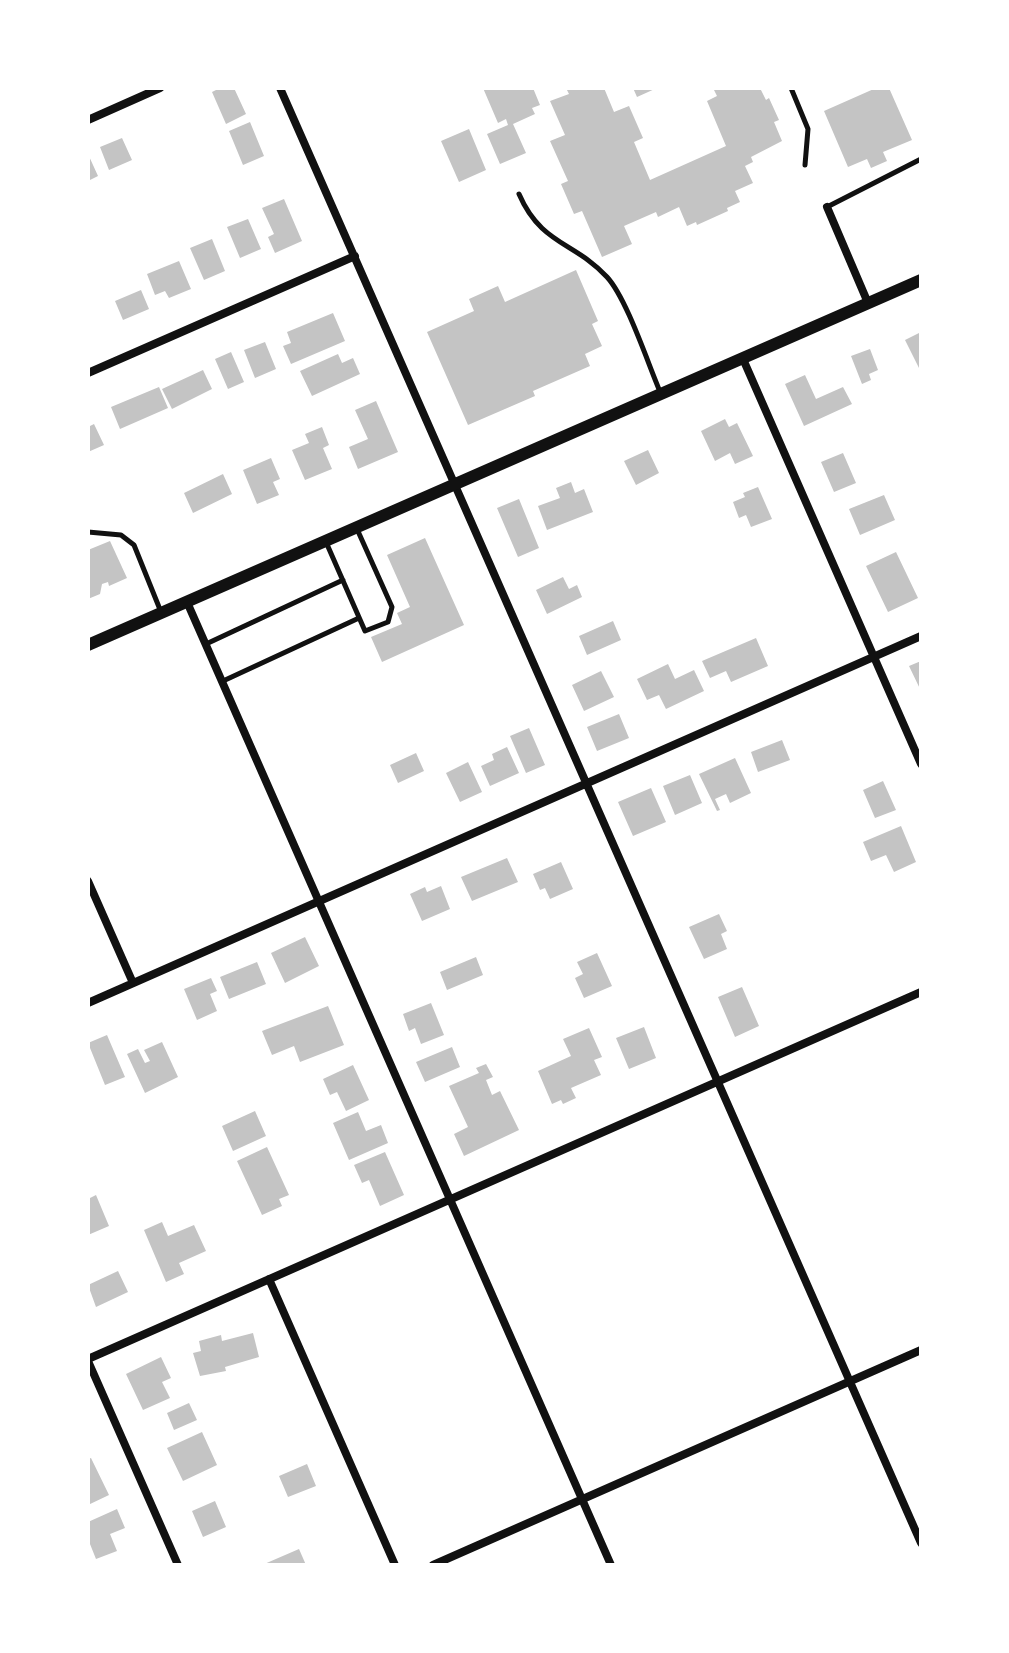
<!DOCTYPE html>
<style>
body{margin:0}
#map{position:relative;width:1009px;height:1653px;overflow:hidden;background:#fff;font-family:"DM Sans",sans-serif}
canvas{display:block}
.frame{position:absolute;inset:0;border:90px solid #fff;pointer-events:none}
</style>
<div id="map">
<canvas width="1009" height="1653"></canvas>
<div class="frame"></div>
</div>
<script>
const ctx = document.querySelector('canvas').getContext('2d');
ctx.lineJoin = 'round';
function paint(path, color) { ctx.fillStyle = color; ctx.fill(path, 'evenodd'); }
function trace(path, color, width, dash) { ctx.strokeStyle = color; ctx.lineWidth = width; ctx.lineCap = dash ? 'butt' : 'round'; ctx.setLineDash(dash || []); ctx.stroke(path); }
const building = new Path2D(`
 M220,88H234L246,114L226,124L212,92Z
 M483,88H533L540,105L532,108L535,114L513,124L526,153L500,164L487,134L508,125L506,119L498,123Z
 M566,88H604L614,112L629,106L643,138L634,142L650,180L726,146L707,101L717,96L713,88H760L766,100L769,98L779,120L774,122L782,141L751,157L753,162L745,166L753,183L735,191L740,202L727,208L728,211L697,225L696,222L687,226L679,207L658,217L656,212L624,226L632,244L602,257L582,211L574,214L561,184L568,181L550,141L565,135L550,101L569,94Z
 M633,88H657L637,97Z
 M876,88H889L912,140L883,152L887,161L871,168L867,159L848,167L824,111Z
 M250,122L264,156L243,165L229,131Z
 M469,129L486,170L459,182L441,141Z
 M122,138L132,160L109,170L100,147Z
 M88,154L98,176L88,181Z
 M284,199L302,241L275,253L268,237L274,234L262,208Z
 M248,219L261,249L240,258L227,227Z
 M212,239L225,271L204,280L190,248Z
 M179,261L191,289L169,298L165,291L155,295L147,274Z
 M576,270L598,321L592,324L602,346L585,354L590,366L533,391L535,396L468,425L427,332L474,311L469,299L498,286L505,302Z
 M141,290L149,309L123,320L115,301Z
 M333,313L345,341L291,364L283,346L291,343L287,332Z
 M921,332V372L905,340Z
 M265,342L276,369L255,378L244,350Z
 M870,349L878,370L869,374L871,380L862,384L851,356Z
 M231,352L244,382L228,389L215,359Z
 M338,354L342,363L353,358L360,374L312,396L300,371Z
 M203,370L212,389L172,409L162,389Z
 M805,375L816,399L843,387L852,404L804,426L785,384Z
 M159,387L168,408L120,429L111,407Z
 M376,401L398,452L358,469L349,447L368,439L355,410Z
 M725,419L729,427L737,423L753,456L735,464L730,453L715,461L701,431Z
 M94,424L104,445L88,452V427Z
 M322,427L329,445L323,448L332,469L305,480L292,450L309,443L305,434Z
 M648,450L659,473L636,485L624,461Z
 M843,453L856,483L834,492L821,462Z
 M271,458L280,479L273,482L279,495L257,504L243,470Z
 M223,474L232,494L193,513L184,493Z
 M571,482L575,493L584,489L593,512L547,530L538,506L560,498L556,488Z
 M758,487L772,519L751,527L746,515L739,518L733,502L745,497L743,493Z
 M884,495L895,520L860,535L849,509Z
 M519,499L539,548L518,557L497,508Z
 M425,538L464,625L382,662L371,637L402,624L397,613L410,607L387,555Z
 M110,541L127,578L109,586L108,582L102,584L100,594L88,599V550Z
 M896,552L918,598L888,612L866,566Z
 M563,577L569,589L577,585L582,597L547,614L536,590Z
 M613,621L621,640L587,655L579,636Z
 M756,638L768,666L731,682L726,671L710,678L702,661Z
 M921,661V691L909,666Z
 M668,664L675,679L694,670L704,691L666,709L659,695L647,700L637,679Z
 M601,671L614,697L584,711L572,685Z
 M619,714L629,738L597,751L587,727Z
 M529,728L545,765L526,773L510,736Z
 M782,740L790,760L758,772L751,752Z
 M507,747L519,773L490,786L481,766L494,760L492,754Z
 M416,753L424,771L398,783L390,765Z
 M735,758L751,793L730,803L726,794L715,799L720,810L717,811L699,774Z
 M468,762L482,792L460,802L446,773Z
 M690,775L702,803L675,815L663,786Z
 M883,781L896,810L875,818L863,790Z
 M651,788L666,822L633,836L618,802Z
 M901,826L916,862L894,872L886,855L871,861L863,842Z
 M507,858L518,882L472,901L461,877Z
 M561,862L573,889L550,899L545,888L540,890L533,874Z
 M441,886L450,909L422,921L410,894L425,887L427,892Z
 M719,914L727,931L721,934L727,949L704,959L689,927Z
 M305,937L319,966L285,983L271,953Z
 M597,953L612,986L584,998L575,978L583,974L577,962Z
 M476,957L483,975L447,990L440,972Z
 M257,962L266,984L229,999L220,977Z
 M211,978L217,991L210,994L217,1011L197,1020L184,989Z
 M742,987L759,1026L735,1037L718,997Z
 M431,1003L444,1035L421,1044L415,1028L409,1031L403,1014Z
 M328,1006L344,1045L300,1062L294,1046L272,1055L262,1031Z
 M644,1027L656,1058L629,1069L616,1038Z
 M589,1028L602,1057L594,1060L601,1075L571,1088L576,1098L563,1104L561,1100L552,1104L538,1071L571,1056L563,1039Z
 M107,1035L125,1077L105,1085L88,1043Z
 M162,1042L178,1077L145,1093L127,1054L138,1049L145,1063L150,1061L144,1050Z
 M452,1047L460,1067L425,1082L416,1062Z
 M486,1064L493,1077L486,1080L492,1095L500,1091L519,1130L464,1156L454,1134L468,1127L449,1086L479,1073L476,1068Z
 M353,1065L369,1100L346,1111L337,1092L330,1095L323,1079Z
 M255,1111L266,1136L233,1151L222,1126Z
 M358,1112L366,1131L381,1125L388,1143L349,1160L333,1123Z
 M267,1147L289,1195L279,1199L282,1206L262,1215L237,1161Z
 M385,1152L404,1195L380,1206L369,1180L362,1183L354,1165Z
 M96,1195L109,1226L88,1235V1199Z
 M162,1222L168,1236L194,1225L206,1251L179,1263L184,1274L166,1282L144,1230Z
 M118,1271L128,1292L96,1307L88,1285Z
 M253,1333L259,1357L225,1367L226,1371L200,1376L193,1353L201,1351L199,1341L221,1335L222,1341Z
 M161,1357L171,1378L162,1382L170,1398L143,1410L126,1374Z
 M189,1403L197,1420L174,1430L167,1413Z
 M202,1432L217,1465L183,1481L167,1448Z
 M91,1458L109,1495L88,1505V1459Z
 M307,1464L316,1486L288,1497L279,1476Z
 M215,1501L226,1527L203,1537L192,1511Z
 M117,1509L125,1528L110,1534L117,1551L96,1559L88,1539V1522Z
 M299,1549L306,1565H262Z`);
const service = new Path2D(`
 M791,88L808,129L805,165
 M519,194C541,245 575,242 607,277C627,299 648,364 661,394
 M827,207L921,159
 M88,532L121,535L134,545L161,612
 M326,542L365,631L388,622L392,607L357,529
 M206,644L343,580
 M223,681L359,618`);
const minor = new Path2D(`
 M280,88L921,1543
 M88,120L160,88
 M827,207L868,303
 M743,359L921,764
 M88,373L355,256
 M187,602L611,1565
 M88,881L133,983
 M88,1003L921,636
 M269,1279L395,1565
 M88,1359L921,992
 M88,1361L178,1565
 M433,1565L921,1350`);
const tertiary = new Path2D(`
 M88,645L921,280`);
paint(building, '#c4c4c4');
trace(service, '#111', 5);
trace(minor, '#111', 8);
trace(tertiary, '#111', 12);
</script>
